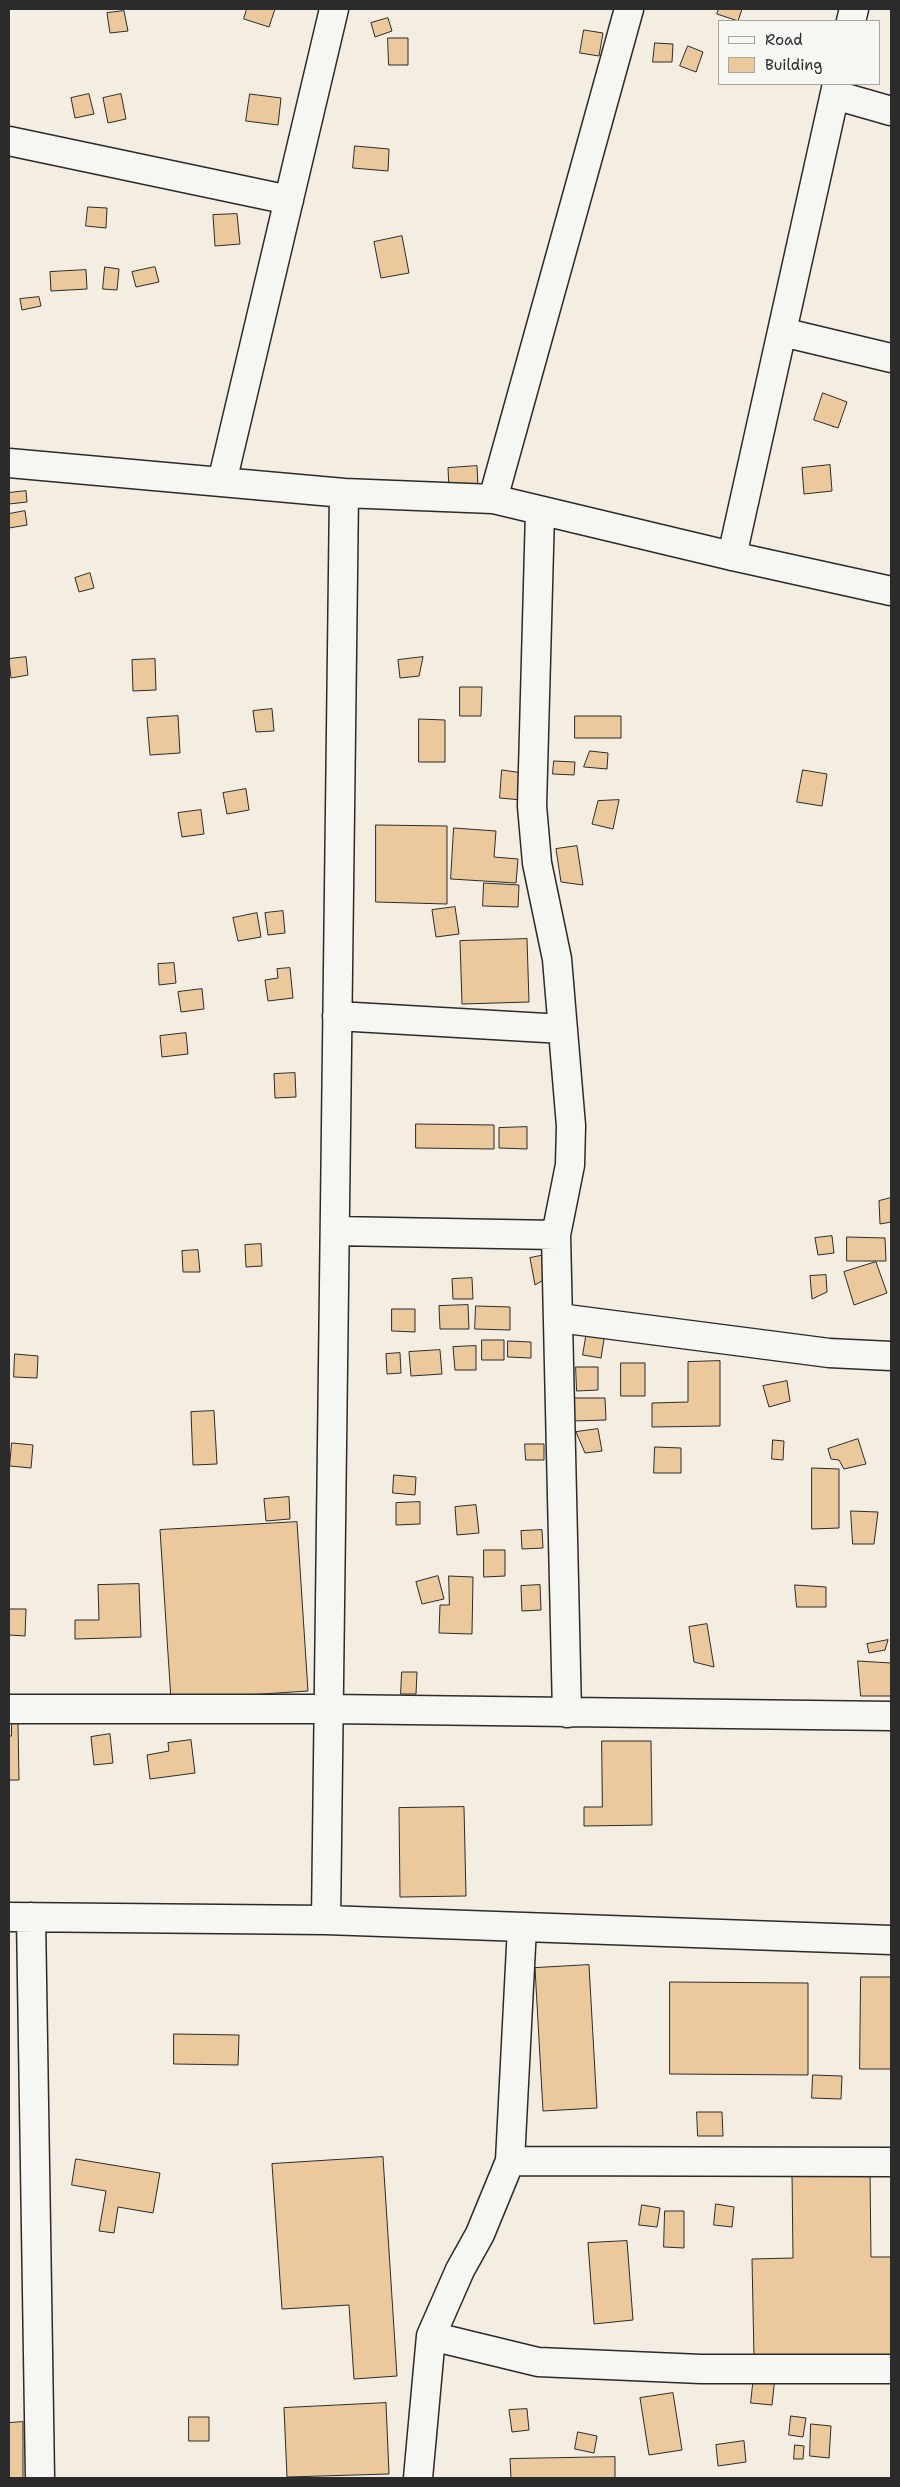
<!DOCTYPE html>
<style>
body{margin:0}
#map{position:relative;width:900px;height:2487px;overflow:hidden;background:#f4ede1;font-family:"Shantell Sans",sans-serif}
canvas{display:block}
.frame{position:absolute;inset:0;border:10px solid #2b2b2b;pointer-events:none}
.legend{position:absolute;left:718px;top:20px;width:162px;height:65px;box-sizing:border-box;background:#f6f6f2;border:1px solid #a5a5a2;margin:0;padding:6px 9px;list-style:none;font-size:15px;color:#2b2b2b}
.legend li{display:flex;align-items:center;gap:10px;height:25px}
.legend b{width:25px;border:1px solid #a5a5a2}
</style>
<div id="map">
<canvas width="900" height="2487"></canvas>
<div class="frame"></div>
<ul class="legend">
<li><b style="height:6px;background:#f6f6f2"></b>Road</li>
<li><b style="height:14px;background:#ebc99c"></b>Building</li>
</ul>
</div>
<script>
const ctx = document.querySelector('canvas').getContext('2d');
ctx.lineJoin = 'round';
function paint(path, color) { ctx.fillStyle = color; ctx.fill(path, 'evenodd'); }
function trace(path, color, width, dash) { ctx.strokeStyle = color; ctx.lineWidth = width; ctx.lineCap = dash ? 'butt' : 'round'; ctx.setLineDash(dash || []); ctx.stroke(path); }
const building = new Path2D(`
 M247,9H275L269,27L244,19Z
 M719,9H742L738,21L717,14Z
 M124,11L128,31L110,33L107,13Z
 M388,18L392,31L375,37L371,23Z
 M584,30L603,33L599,56L580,53Z
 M388,38H408V65H389Z
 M655,43L673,44L672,62H653Z
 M688,46L703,52L696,72L680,66Z
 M89,94L94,114L75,118L71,98Z
 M121,94L126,119L108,123L103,98Z
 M250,94L281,98L278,125L246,121Z
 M355,146L389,149L388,171L353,168Z
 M88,207L107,208L106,228L86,226Z
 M237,214L240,244L215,246L213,215Z
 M402,236L409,273L381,278L374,242Z
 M105,267L119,269L117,290L103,289Z
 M155,267L159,282L136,287L132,272Z
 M86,270L87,289L51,291L50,272Z
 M39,297L41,306L22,310L20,299Z
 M823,393L847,402L838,428L814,420Z
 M830,465L832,491L804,494L802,468Z
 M477,466L478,487L449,489L448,468Z
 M26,491L27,502L9,504V493Z
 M25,511L27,525L9,528V514Z
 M90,573L94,588L79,592L75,578Z
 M26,657L28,675L11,678L9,659Z
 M423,657L419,676L400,678L398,660Z
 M155,659L156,690L133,691L132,660Z
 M460,687H482L481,716H460Z
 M272,709L274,731L256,732L253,711Z
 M178,716L180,753L150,755L147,718Z
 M575,716H621V738H575Z
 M419,719L445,720V762H419Z
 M590,751L608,753L607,769L584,767Z
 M554,761L575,762L574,775L553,774Z
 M502,770L523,773L521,800L500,798Z
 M803,770L827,774L822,806L797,802Z
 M246,789L249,810L227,814L223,793Z
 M619,800L613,829L592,824L598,801Z
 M201,810L204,834L182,837L178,813Z
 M376,825L447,826V904L376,902Z
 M454,828L496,831L494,857L518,859L516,883L451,879Z
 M577,846L583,885L561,882L556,849Z
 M484,883L519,885L518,907L483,906Z
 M455,907L459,934L436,937L432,910Z
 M283,911L285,933L268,935L265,913Z
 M257,913L261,937L238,941L233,918Z
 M527,939L529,1002L462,1004L460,941Z
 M174,963L176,983L159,985L158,964Z
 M290,968L293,998L268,1001L265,980L278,978L277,969Z
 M202,989L204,1009L181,1012L178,992Z
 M186,1033L188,1054L162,1057L160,1036Z
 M295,1073L296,1097L275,1098L274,1074Z
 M416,1124L494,1125V1149L416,1148Z
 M527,1127V1149L499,1148V1128Z
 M891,1198V1222L880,1224L879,1201Z
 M832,1236L834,1253L818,1255L815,1238Z
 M847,1237L885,1238L886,1261H847Z
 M261,1244L262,1266L246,1267L245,1245Z
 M198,1250L200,1272H183L182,1251Z
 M550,1254L547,1278L535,1285L530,1258Z
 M876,1262L887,1293L854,1305L844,1272Z
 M826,1275L827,1292L812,1299L810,1276Z
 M472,1278L473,1299H453L452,1279Z
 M468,1305L469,1329H440L439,1306Z
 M476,1306L510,1307V1330L475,1329Z
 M392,1309H415V1332L392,1331Z
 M587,1331L605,1333L601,1358L583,1355Z
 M482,1340H504V1360H482Z
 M508,1341L531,1342V1358L508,1357Z
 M476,1346V1370H455L453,1347Z
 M440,1350L442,1374L411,1376L409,1352Z
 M400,1353L401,1373L387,1374L386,1354Z
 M15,1354L38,1356L37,1378L14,1377Z
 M720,1361V1426L652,1427V1403L688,1402V1362Z
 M621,1363H645V1396H621Z
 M576,1367H598V1390L577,1391Z
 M787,1381L790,1401L769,1407L763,1386Z
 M571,1398H605L606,1420L572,1421Z
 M214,1411L217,1464L193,1465L191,1412Z
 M598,1429L602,1451L585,1453L576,1432Z
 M858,1439L866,1464L844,1469L839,1460L831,1459L828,1449Z
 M773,1440L784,1441L783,1460L772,1459Z
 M12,1443L33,1445L31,1468L10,1466Z
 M525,1444H544V1460H526Z
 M655,1447L681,1448V1473H654Z
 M812,1468L839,1469V1528L812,1529Z
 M394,1475L416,1477L415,1495L393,1493Z
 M289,1497L290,1519L266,1521L264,1499Z
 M420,1502V1524L396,1525V1503Z
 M476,1505L479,1533L457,1535L455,1507Z
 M851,1511L878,1512L874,1544H853Z
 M297,1522L308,1691L171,1700L160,1530Z
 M542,1530L543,1548L522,1549L521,1531Z
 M484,1550H505V1576L484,1577Z
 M438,1576L444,1599L422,1604L416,1582Z
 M449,1576L473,1577L472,1634L439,1633L440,1605H449Z
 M139,1584L141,1637L75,1639V1620H99L98,1585Z
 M540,1585L541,1610L522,1611L521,1586Z
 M795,1585L826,1587V1607H797Z
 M9,1609H26L25,1636L9,1635Z
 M707,1624L714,1667L694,1662L689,1627Z
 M888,1640L885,1650L869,1653L867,1644Z
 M858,1661L891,1663V1696H861Z
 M402,1672H417L416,1694H401Z
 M12,1723H18L19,1780H9V1736H11Z
 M110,1734L113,1763L94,1765L91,1737Z
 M191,1740L195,1773L150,1779L147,1755L169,1751L168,1743Z
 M602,1741H651L652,1825L584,1826V1807H602Z
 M464,1807L466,1896L400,1897L399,1808Z
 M589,1965L597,2108L543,2111L535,1968Z
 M861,1977H891V2069H860Z
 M670,1982L808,1983V2075L670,2074Z
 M174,2034L239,2035L238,2065L174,2064Z
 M813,2075L842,2076L841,2099L812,2098Z
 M697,2112H722L723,2136H698Z
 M383,2157L397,2376L354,2379L349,2305L282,2309L272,2164Z
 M76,2159L160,2173L153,2213L118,2207L114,2233L99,2231L106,2191L72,2185Z
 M870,2171L871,2257H891V2356L754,2357L752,2259L793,2258L792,2172Z
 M716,2204L734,2207L732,2227L714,2225Z
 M642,2205L660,2208L657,2227L639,2225Z
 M665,2211H684V2248L664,2247Z
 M627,2241L633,2320L594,2324L588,2243Z
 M754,2375L775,2377L772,2405L751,2403Z
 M673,2393L682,2450L649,2455L640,2398Z
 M386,2403L389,2474L287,2477L284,2408Z
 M527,2409L529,2430L512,2432L509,2410Z
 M791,2416L806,2418L803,2437L789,2435Z
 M189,2417H209V2441H189Z
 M23,2422V2478H9V2423Z
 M811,2424L831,2426L829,2458L810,2456Z
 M578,2432L597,2436L594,2453L575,2449Z
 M744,2441L746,2462L718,2466L716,2445Z
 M795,2445L804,2446L803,2459H794Z
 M615,2457V2478H511L510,2459Z`);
const minor = new Path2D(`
 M851,21L854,9
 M835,95L891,111
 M9,141L289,200
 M782,332L891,358
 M9,463L344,493L326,1920
 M222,482L334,9
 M344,493L493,499L732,556L891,591
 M493,499L629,9
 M540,512L532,806L537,863L557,959L571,1126L570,1165L556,1235L567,1713
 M732,556L837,84
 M337,1016L563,1029
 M335,1231L556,1235
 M559,1318L829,1353L891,1356
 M9,1709H329L891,1716
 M9,1917L326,1920L891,1940
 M31,1917L40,2478
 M510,2161L891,2162
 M431,2336L538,2362L701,2369H891
 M418,2478L431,2336L460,2270L480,2234L510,2161L522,1927`);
paint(building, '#ebc99c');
trace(building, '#2b2b2b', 1);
trace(minor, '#2b2b2b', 31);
trace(minor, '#f6f6f2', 28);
</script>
